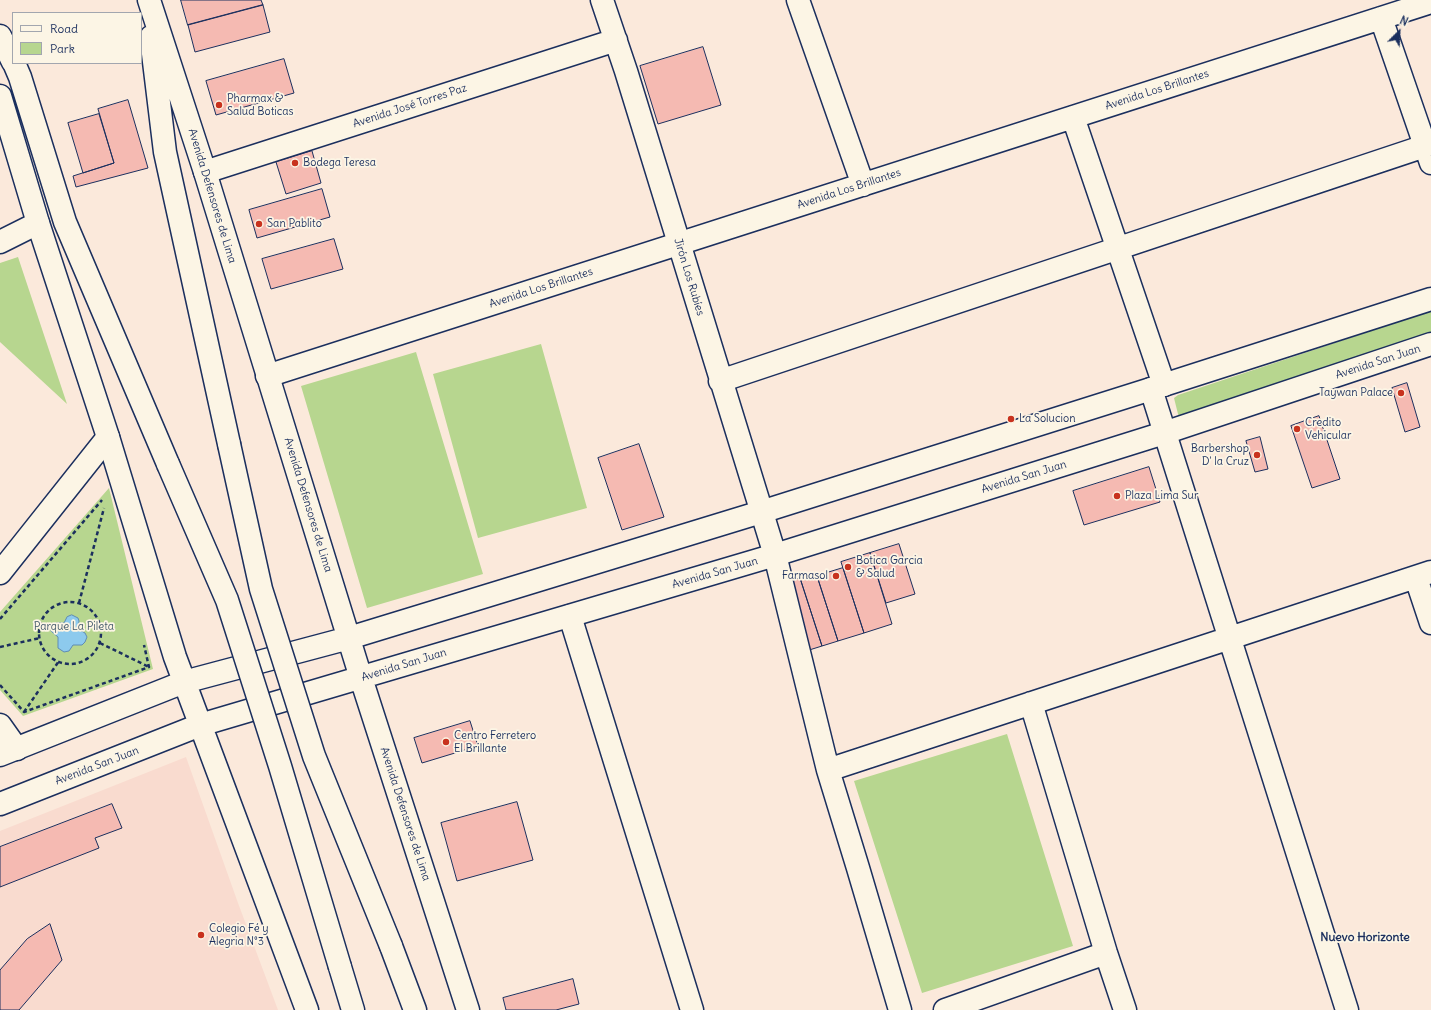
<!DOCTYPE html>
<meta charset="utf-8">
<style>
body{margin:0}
#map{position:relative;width:1431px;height:1010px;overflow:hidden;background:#fbe9db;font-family:Delius,sans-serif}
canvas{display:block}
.legend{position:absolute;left:12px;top:12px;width:130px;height:52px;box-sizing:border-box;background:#fcf5e5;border:1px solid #a2a6af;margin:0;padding:5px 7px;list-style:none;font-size:12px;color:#1b2f5e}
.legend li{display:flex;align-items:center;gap:8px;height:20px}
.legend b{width:20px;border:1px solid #a2a6af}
.north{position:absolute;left:1379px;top:12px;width:40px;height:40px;-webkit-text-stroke:3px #fcf5e5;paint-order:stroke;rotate:24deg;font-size:11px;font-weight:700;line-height:16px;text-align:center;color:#1b2f5e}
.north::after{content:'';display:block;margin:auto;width:14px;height:18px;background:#1b2f5e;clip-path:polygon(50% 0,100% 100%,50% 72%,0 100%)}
</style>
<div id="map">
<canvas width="1431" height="1010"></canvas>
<ul class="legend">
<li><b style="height:5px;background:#fcf5e5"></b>Road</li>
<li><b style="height:11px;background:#b7d68f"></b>Park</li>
</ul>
<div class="north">N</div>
</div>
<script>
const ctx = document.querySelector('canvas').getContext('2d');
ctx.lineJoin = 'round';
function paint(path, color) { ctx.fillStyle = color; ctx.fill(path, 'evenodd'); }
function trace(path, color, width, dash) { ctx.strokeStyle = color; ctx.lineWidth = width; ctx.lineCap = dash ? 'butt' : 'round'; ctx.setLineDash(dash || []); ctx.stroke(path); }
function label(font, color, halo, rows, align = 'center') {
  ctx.font = font + ' Delius,sans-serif'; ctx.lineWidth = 3.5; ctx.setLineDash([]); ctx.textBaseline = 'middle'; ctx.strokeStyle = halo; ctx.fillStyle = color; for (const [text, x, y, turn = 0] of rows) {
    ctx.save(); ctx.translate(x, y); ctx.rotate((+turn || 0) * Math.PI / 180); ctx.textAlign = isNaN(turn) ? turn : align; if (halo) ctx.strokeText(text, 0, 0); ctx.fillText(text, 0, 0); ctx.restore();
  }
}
const built = new Path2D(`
 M186,757L238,903L278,1010H0V831Z`);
const green = new Path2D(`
 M18,257L67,404L0,342V263Z
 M1431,311V333L1185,420L1179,418L1174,398L1178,395Z
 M541,344L587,508L478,538L433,374Z
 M416,352L483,574L367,608L301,386Z
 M109,488L153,669L23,716L0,690V612Z
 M1007,734L1073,946L922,993L854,781Z`);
const water = new Path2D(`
 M72,615L78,618L79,621L78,629L85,633L87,637L85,642L82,645H73L69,651L64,652L58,648V637L51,631V627L57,623H64L67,617Z`);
const building = new Path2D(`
 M181,0H261L263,5L188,25Z
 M263,5L270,32L195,52L188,25Z
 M703,47L721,105L658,124L640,66Z
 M284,59L294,93L216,115L206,81Z
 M128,100L148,168L76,187L73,176L114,163L98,109Z
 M99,114L114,163L83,173L68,123Z
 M312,151L321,183L286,194L276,162Z
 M322,189L330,217L257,238L249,210Z
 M334,239L343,269L271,289L262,259Z
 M1407,383L1420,427L1405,432L1392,388Z
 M1319,416L1340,479L1312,488L1291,426Z
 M1260,437L1268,469L1255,472L1246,441Z
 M639,444L664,517L622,530L598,458Z
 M1149,467L1160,502L1084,525L1073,491Z
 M899,544L915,594L886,603L870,553Z
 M870,553L892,624L864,633L841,562Z
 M843,568L864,633L838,641L817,576Z
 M816,573L838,641L822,646L800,578Z
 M800,578L822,646L806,651L784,584Z
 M470,721L478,746L422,763L414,738Z
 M517,802L533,860L457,881L441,823Z
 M112,804L122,828L95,838L99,848L0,887V847Z
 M50,924L62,960L19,1010H0V970L27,939Z
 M573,979L579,1004L556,1010H506L503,998Z`);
const path = new Path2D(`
 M39 633a31 31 0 1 1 62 0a31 31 0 1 1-62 0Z
 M79,603L104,508
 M0,619L102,500
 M100,643L149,667
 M0,647L40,638
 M0,685L24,712L149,667L144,645
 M24,712L59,661`);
const minor = new Path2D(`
 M602,0L626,71L775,555L828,770L858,868L900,1010
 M798,0L863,185
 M1381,18L1431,163
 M1073,117L1164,385
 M205,172L616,40
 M0,242L38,223
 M267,376L1431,2
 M720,381L1431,144
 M1151,389L1347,1010
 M0,573L108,437
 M1416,578L1431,623
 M570,616L692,1010
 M1031,703L1106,953L1125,1010
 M0,725L17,749
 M828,770L1431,572
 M945,1010L1106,953`);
const major = new Path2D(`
 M149,0L205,172L361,678L468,1010
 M0,36L13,62
 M151,37L165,152L229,444
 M14,63L20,77L65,222L168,464
 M0,96L38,223L108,437L175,657L307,1010
 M0,755L184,682L349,638L761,512L1151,389L1431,299
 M0,804L200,725L775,555L1164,433L1431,344
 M391,946L415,1010
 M340,967L353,1010`);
const majorBridge = new Path2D(`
 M229,444L261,589L314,756L391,946
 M168,464L227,600L280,766L340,967`);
const markers = [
 [219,105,4,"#c8321e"],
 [295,163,4,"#c8321e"],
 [259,224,4,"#c8321e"],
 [1401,393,4,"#c8321e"],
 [1011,419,4,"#c8321e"],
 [1297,429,4,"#c8321e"],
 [1257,455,4,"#c8321e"],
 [1117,496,4,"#c8321e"],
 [848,567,4,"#c8321e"],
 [836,576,4,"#c8321e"],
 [446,742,4,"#c8321e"],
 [201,935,4,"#c8321e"]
];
const streetNames = [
 ["Avenida Los Brillantes",1157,90,-18],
 ["Avenida José Torres Paz",410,106,-18],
 ["Avenida Los Brillantes",849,189,-18],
 ["Avenida Defensores de Lima",212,196,73],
 ["Jirón Los Rubíes",689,277,73],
 ["Avenida Los Brillantes",541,288,-18],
 ["Avenida San Juan",1378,362,-18],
 ["Avenida San Juan",1024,477,-17],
 ["Avenida Defensores de Lima",308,505,73],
 ["Avenida San Juan",715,573,-16],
 ["Avenida San Juan",404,665,-17],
 ["Avenida San Juan",97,766,-21],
 ["Avenida Defensores de Lima",405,814,72]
];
const poiNames = [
 ["Pharmax &",227,99],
 ["Salud Boticas",227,112],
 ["Bodega Teresa",303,163],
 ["San Pablito",267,224],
 ["Taywan Palace",1393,393,"right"],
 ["La Solucion",1019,419],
 ["Credito",1305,423],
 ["Vehicular",1305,436],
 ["Barbershop",1249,449,"right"],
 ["D' la Cruz",1249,462,"right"],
 ["Plaza Lima Sur",1125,496],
 ["Botica Garcia",856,561],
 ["& Salud",856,574],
 ["Farmasol",828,576,"right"],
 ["Centro Ferretero",454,736],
 ["El Brillante",454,749],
 ["Colegio Fé y",209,929],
 ["Alegria N°3",209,942]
];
const parkNames = [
 ["Parque La Pileta",74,627]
];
const neighbourhoodNames = [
 ["Nuevo Horizonte",1365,938]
];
paint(built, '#f9dbcf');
paint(green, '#b7d68f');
paint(water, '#8dcaed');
trace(water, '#5f8cb4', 1);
paint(building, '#f5bab2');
trace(building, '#1b2f5e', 1);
trace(minor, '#1b2f5e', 25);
trace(major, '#1b2f5e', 25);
trace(path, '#1b2f5e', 2.5, [4, 3]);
trace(minor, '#fcf5e5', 22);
trace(major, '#fcf5e5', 22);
trace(majorBridge, '#1b2f5e', 25, []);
trace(majorBridge, '#fcf5e5', 22);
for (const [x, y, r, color] of markers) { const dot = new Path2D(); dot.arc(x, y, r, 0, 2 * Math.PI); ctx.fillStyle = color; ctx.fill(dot); trace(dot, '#fcf5e5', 1.5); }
label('11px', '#1b2f5e', '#fcf5e5', streetNames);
label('11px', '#1b2f5e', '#fcf5e5', poiNames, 'left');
label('11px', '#42596a', '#fcf5e5', parkNames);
label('bold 12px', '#1b2f5e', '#fcf5e5', neighbourhoodNames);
</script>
